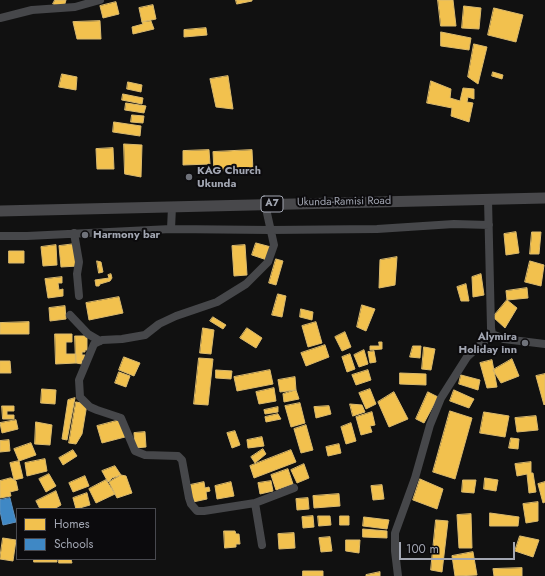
<!DOCTYPE html>
<style>
body{margin:0}
#map{position:relative;width:545px;height:576px;overflow:hidden;background:#111;font-family:Jost,sans-serif}
canvas{display:block}
.legend{position:absolute;left:16px;top:508px;width:140px;height:52px;box-sizing:border-box;background:#0c0b0d;border:1px solid #48494f;margin:0;padding:5px 7px;list-style:none;font-size:12px;color:#a2a6b2}
.legend li{display:flex;align-items:center;gap:8px;height:20px}
.legend b{width:20px;border:1px solid #48494f}
.scale{position:absolute;left:399px;top:542px;width:116px;height:18px;box-sizing:border-box;border:2px solid #a2a6b2;border-top:0;padding-left:5px;font-size:12px;line-height:14px;white-space:nowrap;color:#a2a6b2;-webkit-text-stroke:3px #0c0b0d;paint-order:stroke}
</style>
<div id="map">
<canvas width="545" height="576"></canvas>
<ul class="legend">
<li><b style="height:11px;background:#f2c14e"></b>Homes</li>
<li><b style="height:11px;background:#3f88c5"></b>Schools</li>
</ul>
<div class="scale">100 m</div>
</div>
<script>
const ctx = document.querySelector('canvas').getContext('2d');
ctx.lineJoin = 'round';
function paint(path, color) { ctx.fillStyle = color; ctx.fill(path, 'evenodd'); }
function trace(path, color, width, dash) { ctx.strokeStyle = color; ctx.lineWidth = width; ctx.lineCap = dash ? 'butt' : 'round'; ctx.setLineDash(dash || []); ctx.stroke(path); }
function label(font, color, halo, rows, align = 'center') {
  ctx.font = font + ' Jost,sans-serif'; ctx.lineWidth = 4; ctx.setLineDash([]); ctx.textBaseline = 'middle'; ctx.strokeStyle = halo; ctx.fillStyle = color; for (const [text, x, y, turn = 0] of rows) {
    ctx.save(); ctx.translate(x, y); ctx.rotate((+turn || 0) * Math.PI / 180); ctx.textAlign = isNaN(turn) ? turn : align; if (halo) ctx.strokeText(text, 0, 0); ctx.fillText(text, 0, 0); ctx.restore();
  }
}
const homes = new Path2D(`
 M55,0H66L64,7L53,4Z
 M236,0H252V1L237,4Z
 M438,0H453L456,26H441Z
 M116,2L119,14L103,18L100,6Z
 M153,5L156,19L142,22L139,8Z
 M464,6L481,8L479,29L462,28Z
 M494,8L523,15L516,42L488,35Z
 M100,21L101,39H77L73,22Z
 M151,21L154,29L133,34L132,27L143,24L142,22Z
 M206,28L207,35L184,37V30Z
 M441,32L471,38L469,50L441,46Z
 M474,44L487,47L478,84L468,77Z
 M493,72L503,75L502,79L492,76Z
 M62,74L77,77L76,90L59,87Z
 M228,76L233,109L216,107L210,79Z
 M431,81L451,89L450,98L460,101L463,88L474,89V99L468,97L467,102L473,103L469,122L451,116L452,108L427,103Z
 M128,82L142,85L141,92L127,89Z
 M123,94L143,98L142,104L122,100Z
 M126,103L146,106L144,113L125,110Z
 M132,115L144,116L143,123L131,122Z
 M114,122L141,126L140,136L113,132Z
 M124,144L142,145L141,177L125,174Z
 M113,148L114,169H97L96,149Z
 M209,150L210,164L183,165V151Z
 M252,150L253,170L214,171L213,152Z
 M516,232L519,253L506,255L504,234Z
 M532,232H541L539,254H530Z
 M256,243L271,247L267,260L252,255Z
 M75,244L78,266L61,267L59,246Z
 M56,245L57,265L43,266L41,247Z
 M245,245L247,275L234,276L232,246Z
 M9,251H24V263H9Z
 M397,257L395,285L379,288L380,260Z
 M276,259L283,261L276,285L269,283Z
 M97,261L101,262L103,272L99,273Z
 M530,261L544,265L541,286L525,282Z
 M111,274L112,278L110,281L100,284L99,286H96L95,280L109,278L108,275Z
 M481,274L484,295L473,297L472,277Z
 M62,277V283H58L59,290L63,289V296L48,298L45,279Z
 M466,284L469,301H461L457,287Z
 M527,288L528,298L507,300L506,291Z
 M278,294L286,296L282,317L272,315Z
 M119,297L123,313L89,320L86,303Z
 M507,300L517,308L505,328L493,317Z
 M362,305L375,309L366,331L357,327Z
 M65,306L66,319L50,321L49,308Z
 M301,309L313,312L312,320L300,317Z
 M213,317L226,325L223,329L210,321Z
 M29,322V334H0V323Z
 M316,322L322,343L308,347L302,326Z
 M203,328L214,330L211,354L200,353Z
 M247,328L262,338L256,348L240,338Z
 M345,332L351,347L342,351L335,337Z
 M55,334H72V342H66V354H76V363L56,364Z
 M75,336H87V350H85V352H82V355H85V360H82V364L76,363Z
 M379,342H382V349L370,350V346H379Z
 M325,345L329,357L306,366L301,353Z
 M413,346H421L420,358L410,357Z
 M424,347L435,349L431,370L422,369Z
 M364,350L368,364L359,367L354,355Z
 M374,351L376,362L370,363L368,352Z
 M350,354L355,369L347,372L342,357Z
 M124,357L140,363L134,376L119,370Z
 M199,358L213,359L208,405L194,404Z
 M512,359L519,376L501,383L493,370Z
 M492,360L497,387L487,388L480,363Z
 M0,361H10L11,373H0Z
 M216,370L232,371L231,379L216,378Z
 M270,370L273,384L237,391L234,377Z
 M368,370L371,380L356,385L352,375Z
 M119,372L130,376L126,387L115,383Z
 M400,373L426,374V385L400,384Z
 M545,374V404L544,405L536,376Z
 M461,375L480,380L478,390L459,384Z
 M295,377L296,390L280,392L278,380Z
 M274,388L276,401L259,404L256,392Z
 M42,389L56,390L55,404L41,403Z
 M370,389L376,404L366,409L359,393Z
 M296,390L299,399L284,402L283,394Z
 M454,390L474,399L469,408L450,401Z
 M394,392L408,419L389,427L378,402Z
 M428,392L438,397L424,423L416,419Z
 M75,398L67,440L62,439L68,400Z
 M76,402L87,404L82,434L76,444L69,443Z
 M300,403L305,423L291,427L285,406Z
 M350,404L362,405L365,412L353,416Z
 M2,406H14V411H7V415H14V419H3Z
 M329,406L331,414L316,418L314,407Z
 M278,407V412L265,414L264,410Z
 M450,411L472,418L455,479L433,472Z
 M372,412L375,425L370,426L372,432L361,435L356,417Z
 M484,412L509,416L505,437L480,433Z
 M278,414L281,419L266,422L265,417Z
 M536,416L538,430L517,432L515,418Z
 M16,420L18,429L2,433L0,423Z
 M120,420L125,437L102,443L97,426Z
 M36,422L52,425L50,445L35,444Z
 M351,423L356,441L346,444L341,427Z
 M306,425L313,450L301,453L294,429Z
 M235,431L240,445L232,448L227,433Z
 M145,432L146,447L135,448L134,433Z
 M262,437L264,446L248,448L247,440Z
 M511,438L519,439L518,449L509,448Z
 M9,440L10,451L0,452V441Z
 M31,443L36,455L19,461L14,449Z
 M339,444L341,453L328,456L326,447Z
 M263,449L266,454L255,463L251,457Z
 M73,450L77,456L63,465L59,458Z
 M291,450L296,462L254,478L250,466Z
 M45,459L47,471L27,476L25,463Z
 M19,461L23,478L14,480L10,463Z
 M531,462V473H533L536,492L529,493L527,474L517,476L515,464Z
 M304,464L309,478L297,483L291,470Z
 M115,466L121,475L112,478L108,482L102,471Z
 M288,469L293,484L276,490L271,475Z
 M49,474L56,486L46,492L39,479Z
 M121,475L126,476L132,493L117,498L109,482Z
 M85,476L89,486L73,492L69,483Z
 M11,478L16,481L18,490L10,492L11,496L0,498V481Z
 M485,478L498,480L496,491L484,489Z
 M420,479L443,489L437,509L413,500Z
 M106,480L115,494L96,503L89,489Z
 M463,480H476L474,493L462,492Z
 M271,481L273,491L260,494L258,483Z
 M204,482L205,488L209,487L210,491L206,492L207,499L193,502L190,485Z
 M231,482L234,496L217,499L215,486Z
 M545,482V502L543,503L538,484Z
 M382,485L384,499L373,500L371,486Z
 M56,491L61,505L54,509H40L36,501Z
 M87,493L90,505L76,509L73,498Z
 M339,494L340,506L314,508L313,496Z
 M308,498L309,509L297,510L296,499Z
 M538,502V521L526,523L523,504Z
 M490,513L519,517L518,526H490Z
 M471,514L472,548H459L457,515Z
 M313,516L314,527L303,528L302,517Z
 M318,516H330L331,525L319,526Z
 M340,516H349V525H340Z
 M364,517L389,520L387,529L363,526Z
 M436,520L448,521L442,572L431,570Z
 M363,529L387,531V538L363,537Z
 M224,531H235L236,534H239L240,544H236V547L225,548Z
 M294,533L295,548L279,549L278,534Z
 M520,536L539,540L533,557L515,551Z
 M330,537L332,551L321,552L319,538Z
 M3,538L16,540L13,561L0,559Z
 M346,540H360L359,553L346,551Z
 M473,552L477,575L455,576L452,556Z
 M34,559H57V562H34Z
 M59,559H71L72,563H59Z
 M522,568V576H494L493,569Z
 M303,571H323V576H303Z
 M380,572V576H366V575Z`);
const schools = new Path2D(`
 M10,498L16,522L3,525L0,511V500Z`);
const minor = new Path2D(`
 M0,18L32,10L75,7L100,0
 M488,199L491,328L492,334L504,339L545,344
 M171,229L172,207
 M74,233L79,262L77,274L79,296
 M0,236H27L171,229L270,230L377,229L454,224L489,225
 M70,315L88,334L100,341
 M255,503L294,488
 M262,545L255,503L204,511H197L191,504L189,498L182,460L178,456L145,455L135,451L121,418L97,410L90,407L80,397L79,380L94,344L102,340L122,339L145,335L159,324L176,316L217,302L246,284L268,262L274,245L265,204
 M398,576L395,551V533L415,478L430,425L441,398L467,357L492,334`);
const highway = new Path2D(`
 M0,211L545,198`);
const markers = [
 [189,177,4,"#6f727a"],
 [85,235,4,"#6f727a"],
 [525,343,4,"#6f727a"]
];
const shields = [
 [272,204,22]
];
const shieldNames = [
 ["A7",272,204]
];
const poiNames = [
 ["KAG Church",197,171],
 ["Ukunda",197,184],
 ["Harmony bar",93,235],
 ["Alymira",517,337,"right"],
 ["Holiday inn",517,350,"right"]
];
const streetNames = [
 ["Ukunda-Ramisi Road",344,202,-1]
];
paint(homes, '#f2c14e');
trace(homes, '#dab96c', 1);
paint(schools, '#3f88c5');
trace(schools, '#5d91bf', 1);
trace(minor, '#46474a', 8);
trace(highway, '#48484b', 11);
for (const [x, y, r, color] of markers) { const dot = new Path2D(); dot.arc(x, y, r, 0, 2 * Math.PI); ctx.fillStyle = color; ctx.fill(dot); trace(dot, '#0c0b0d', 1.5); }
for (const [x, y, w] of shields) { const box = new Path2D(); box.roundRect(x - w / 2, y - 8, w, 16, 3); ctx.fillStyle = '#0c0b0d'; ctx.fill(box); trace(box, '#a2a6b2', 1); }
label('bold 10px', '#a2a6b2', null, shieldNames);
label('bold 11px', '#a2a6b2', '#0c0b0d', poiNames, 'left');
label('11px', '#a2a6b2', '#0c0b0d', streetNames);
</script>
